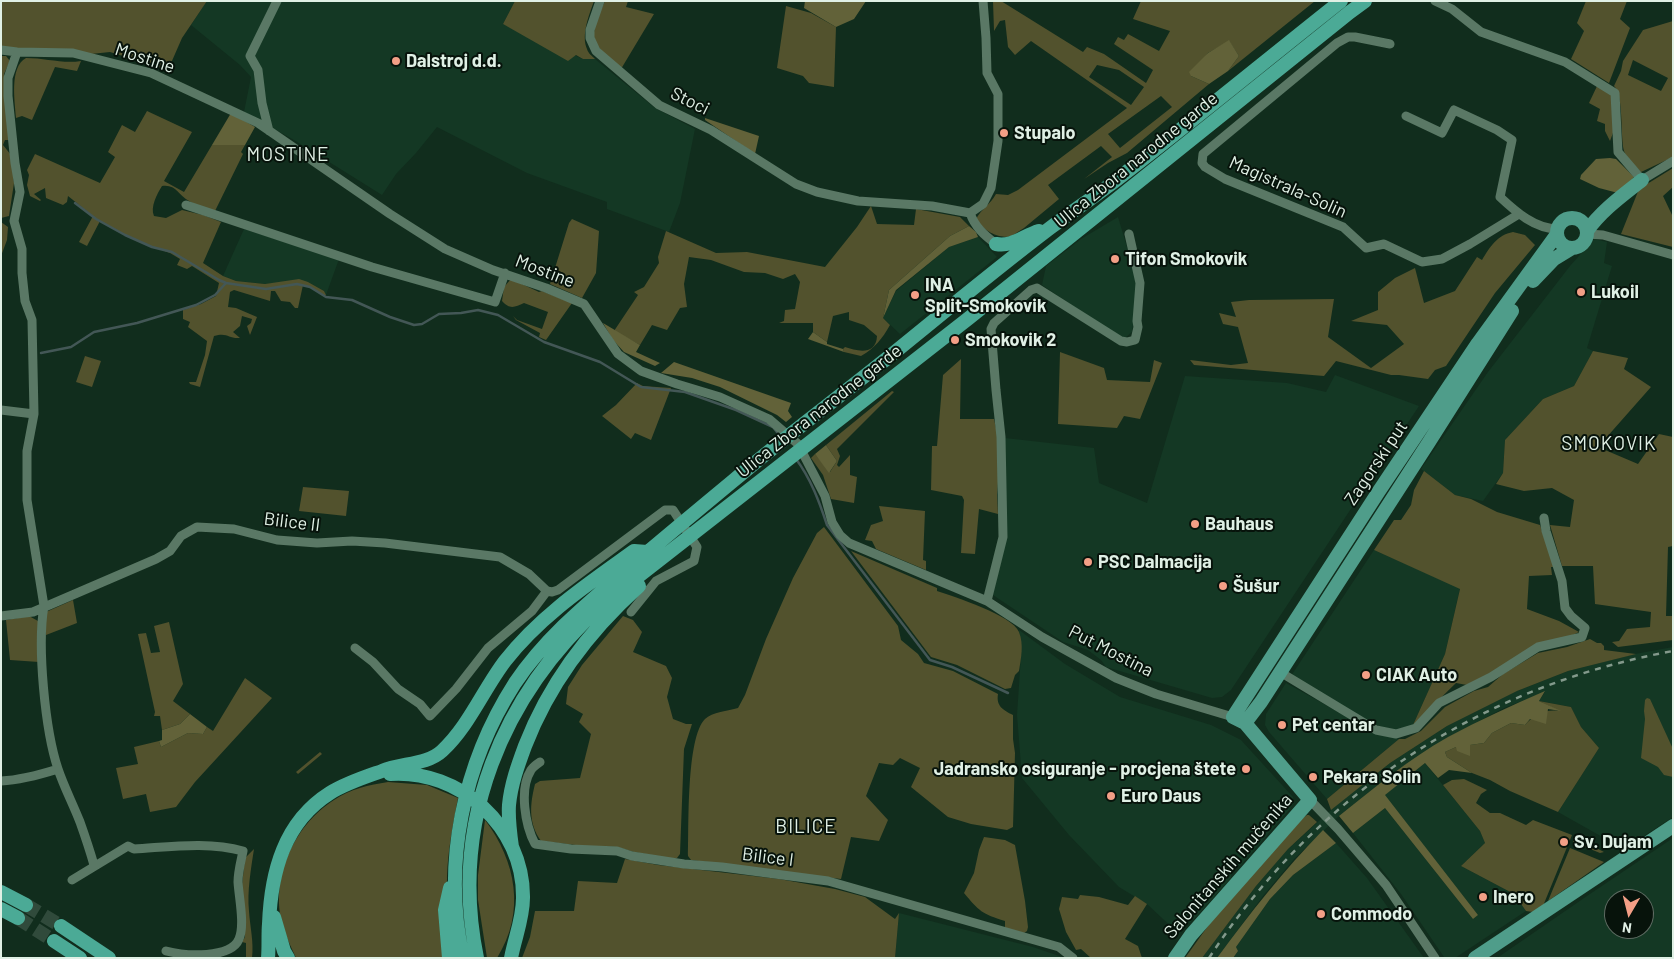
<!DOCTYPE html>
<meta charset="utf-8">
<style>
body{margin:0}
#map{position:relative;width:1674px;height:959px;overflow:hidden;background:#112d1d;font-family:Barlow,sans-serif}
canvas{display:block}
.frame{position:absolute;inset:0;border:2px solid #e0f0e5;pointer-events:none}
.north{position:absolute;left:1604px;top:889px;width:50px;height:50px;box-sizing:border-box;background:#07130b;border:1px solid #5e6b62;border-radius:50%;rotate:188deg;font-size:14px;font-weight:700;line-height:20px;text-align:center;color:#e0f0e5}
.north::after{content:'';display:block;margin:auto;width:18px;height:22px;background:#f39f86;clip-path:polygon(50% 0,100% 100%,50% 72%,0 100%)}
</style>
<div id="map">
<canvas width="1674" height="959"></canvas>
<div class="frame"></div>
<div class="north">N</div>
</div>
<script>
const ctx = document.querySelector('canvas').getContext('2d');
ctx.lineJoin = 'round';
function paint(path, color) { ctx.fillStyle = color; ctx.fill(path, 'evenodd'); }
function trace(path, color, width, dash) { ctx.strokeStyle = color; ctx.lineWidth = width; ctx.lineCap = dash ? 'butt' : 'round'; ctx.setLineDash(dash || []); ctx.stroke(path); }
function label(font, color, halo, rows, align = 'center') {
  ctx.font = font + ' Barlow,sans-serif'; ctx.lineWidth = 4; ctx.setLineDash([]); ctx.textBaseline = 'middle'; ctx.strokeStyle = halo; ctx.fillStyle = color; for (const [text, x, y, turn = 0] of rows) {
    ctx.save(); ctx.translate(x, y); ctx.rotate((+turn || 0) * Math.PI / 180); ctx.textAlign = isNaN(turn) ? turn : align; if (halo) ctx.strokeText(text, 0, 0); ctx.fillText(text, 0, 0); ctx.restore();
  }
}
const built = new Path2D(`
 M207,1H515L503,24L583,59H595L655,108L695,129L680,203L669,232L607,209V202L527,173L437,127L416,153L396,174L382,195L294,140L244,112L251,77L240,65L191,25Z
 M1118,217L1133,267L1138,290L1132,332L1126,337H1122L1097,322L1042,285L1046,266L1081,239Z
 M244,229L339,259L326,295L324,291L308,282L265,284L236,281L223,276Z
 M978,237L997,257L900,334L883,318L896,291L949,247Z
 M1594,239L1607,242L1604,263L1612,266L1587,348L1593,351L1574,386L1543,399L1505,440L1503,473L1483,501L1455,495L1421,469L1488,372L1570,266Z
 M1335,375L1419,406L1231,690L1222,697L1212,698L1106,667L1101,660L1088,650L1063,642L993,595L1006,539L1005,438L1094,448L1099,483L1147,503L1185,376L1287,383L1326,392Z
 M1374,550L1460,588L1445,654L1413,725L1398,731L1384,729L1353,713L1291,676Z
 M1019,630L1065,664L1120,697L1211,725L1241,740L1293,797L1294,803L1289,810L1241,865L1232,870L1231,878L1197,916L1178,933L1147,904L1119,887L1069,835L1022,778L1017,715L1021,655Z
 M1673,647V817L1630,845L1623,847L1613,843L1558,812L1599,748L1581,727L1571,707L1539,701L1545,692L1504,708L1447,738L1392,774L1339,816L1295,858L1263,896L1217,958H1202L1256,886L1288,849L1340,802L1390,763L1447,726L1517,691L1568,671L1635,654Z
 M1286,683L1373,731L1399,739L1327,799L1269,732L1265,725L1266,714Z
 M1425,763L1480,831L1485,843L1461,866L1514,894L1526,911L1455,958L1444,957L1401,894L1353,833L1385,808L1473,919L1478,915L1384,795Z
 M1673,838V958H1497L1587,896ZM1614,899H1644V929H1614Z
 M1336,843L1367,878L1424,958H1233L1238,951L1236,947L1270,899L1293,875Z
 M899,913L1033,947L1065,958H895Z`);
const green = new Path2D(`
 M1,1H207L182,38L168,70L110,52L91,54L27,50L1,46Z
 M515,1H594C589,15 581,35 587,49C588,53 592,56 595,59H583L576,55L568,61L503,24Z
 M605,1H628L626,7L654,14L621,69C590,41 587,41 605,1Z
 M993,1H1001L1083,52L1087,47L1104,54L1146,83L1153,70L1114,44L1118,37L1124,40L1128,34L1159,51L1170,31L1133,19L1141,1H1315L1228,71L1239,56L1229,41L1208,53L1191,76L1209,84L1127,153L1108,163L1084,179L1112,157L1101,146L1048,185L1059,199L1024,228L1010,237C994,237 985,231 976,219C982,208 990,205 996,194L1008,195L1018,190L1127,108L1031,41L1015,55L1008,47L1005,20L1000,21L994,31ZM1097,65L1119,70L1144,87L1131,105L1089,77ZM1161,96L1172,107L1120,148L1108,134Z
 M1586,1H1627L1620,19L1630,28L1609,83L1571,59L1584,31L1577,23Z
 M786,6L811,13L836,27L834,87L809,83L803,76L777,68Z
 M1673,21V157L1641,172C1635,166 1627,159 1624,151C1620,135 1624,95 1614,86L1621,71L1623,61L1643,30ZM1633,60L1668,78L1661,91L1628,75Z
 M1,56H6L10,61L4,74V83L10,137L8,140H5L3,145L11,155L14,183L9,216L1,218Z
 M26,58C45,58 63,64 81,61L77,71L55,67L32,120L22,116L16,118C15,102 9,67 26,58Z
 M1598,84L1612,93L1614,130L1610,141L1605,131V124L1597,121L1600,109L1589,103Z
 M147,111L192,132L164,181L184,192L212,145H245L241,152L243,154L215,211C207,208 197,206 189,201C178,195 176,184 162,186C157,194 150,207 154,216L166,218L182,210L203,215L221,222L203,263L223,276L236,281L265,284L299,279L308,282L324,291L326,295L323,296L311,287L303,285L298,308H295L290,302L281,301L275,291H271L270,301L234,290L230,292L228,307L236,308L257,317L250,335L247,326L251,323L252,319L242,316L240,326L233,332L240,338C228,339 228,332 214,336L200,387L190,384L189,382H196L205,355L207,341L188,327L190,322L183,319V310L201,304L216,296L219,283L192,266L187,269L177,265L180,259L170,253L139,242L100,221L87,246L79,242L93,216L68,196L67,202L63,205L46,198L45,188L34,194L41,200L40,201L30,196L27,185L29,175L27,170L35,154L100,183L115,157L108,152L122,125L135,132Z
 M1673,168V187L1663,196L1673,217V247L1621,234L1639,189Z
 M871,206L877,224L914,225L916,209L960,217L969,226L950,236L889,290L883,318L890,325C882,339 875,348 861,356L844,352L843,349L845,347C857,351 876,356 877,336L864,325L849,320V312L833,316L827,342L813,332V323H779L784,321L785,310L795,309L800,282L795,274L783,279L765,273L744,272L711,260L689,257L684,284L687,307L680,308L667,330L652,325L640,345L614,331L638,295L634,292L644,287L659,263L658,257L666,231L716,253L747,252L825,267L857,227Z
 M572,219L599,231L596,273L582,298L550,284L569,223Z
 M1,222L8,227L7,240L1,256Z
 M1513,232L1525,235L1535,245L1495,293L1446,366L1435,370L1428,379L1399,375H1391L1336,361L1324,376L1194,365L1190,360L1231,365L1248,363L1238,327L1223,324L1219,313L1236,317L1231,302L1249,300L1334,299L1328,337L1371,368L1404,344L1387,325L1351,321L1378,310V292L1395,278L1415,268L1424,303L1455,291L1477,257L1482,260C1490,247 1497,235 1513,232Z
 M511,279L539,292L542,291L572,303L546,340L539,337L540,333L516,320L513,316L517,320L542,329L548,312L524,303C515,307 510,310 502,301L504,287Z
 M1593,351L1628,358L1624,369L1651,387L1598,447L1638,464L1659,434L1673,437V546L1668,547L1666,616H1673V640L1618,647L1612,642L1619,641L1627,629L1650,627L1651,612L1595,604L1593,566H1562L1550,525L1570,527L1574,500L1552,488L1524,491L1496,484L1503,473L1505,440L1543,399L1574,386Z
 M1060,352L1104,368L1107,380L1150,382L1154,360L1162,363L1140,419L1124,416L1117,428L1058,424Z
 M85,356L101,361L92,387L76,382Z
 M961,359L960,419H994L998,437L999,468L997,495L998,514L979,509L975,554L961,553L964,500L962,496L931,490L932,446H937L943,375Z
 M637,383L643,386L671,388L651,440L635,433L631,439L602,416L616,405Z
 M892,391L894,392L837,449L840,456L837,465L839,467L850,455V475L857,477L854,503L831,499L823,475L811,458L815,454L830,472L837,461L826,445Z
 M1424,471L1455,495L1471,499L1497,512L1540,525L1554,567H1551L1552,575L1529,576L1527,609L1559,621L1579,632L1467,685L1456,683L1413,725L1445,654L1460,589L1374,550L1394,520H1401L1411,505L1414,490Z
 M303,487L349,491L346,516L299,511Z
 M879,506L925,511L923,560L926,561V570L876,549L872,541L865,540L871,525L883,521Z
 M824,527L898,626L901,640L918,654L924,663L953,671L998,694C996,706 1003,710 1013,715V739L1015,753L1013,827L1007,830L971,824L948,817L911,787L920,768L900,758L893,765L879,763L866,796L888,820L879,841L851,837L841,879L691,860L688,856C689,828 686,738 705,719C712,712 728,711 738,708L745,695L766,639L793,578L817,533Z
 M851,551L937,588V591C955,597 1012,615 1019,632C1024,644 1021,659 1019,671L1015,675L1011,688L1005,689L957,665L931,657Z
 M73,600L77,623L46,635V612Z
 M29,616L38,621L39,662L10,660L6,620Z
 M623,616L633,620L642,632L633,652L666,666L672,678L667,697L673,719L686,724H692L684,749L680,854L677,858H667L634,852L617,847L584,846L541,841C528,823 530,804 535,784L540,781L580,778L591,734L579,722L583,714L566,704L568,687L582,665Z
 M169,622L183,684L173,701L190,714L180,724L162,730L160,716H154L155,712L138,634L146,633L151,653L160,652L154,626Z
 M1590,639L1597,643H1601L1604,646V650L1636,654L1568,671L1517,691L1447,726L1390,763L1331,810L1327,799L1399,739H1405L1421,731L1445,707L1474,691L1488,687L1503,674L1538,653L1567,647Z
 M245,678L272,698L195,782L176,807L150,812L146,794L123,799L116,768L138,764L134,747L159,741L161,747L188,733L203,734L207,727L213,731Z
 M1647,698L1650,699L1673,749V777L1664,775L1658,767L1641,758L1645,719L1644,711L1645,700Z
 M1539,701L1571,707L1581,727L1599,748L1558,812L1510,791L1490,780L1472,773L1447,757L1445,752L1456,747L1484,743L1492,733L1511,723L1525,725C1534,715 1545,709 1559,711Z
 M320,752L322,754L298,774L296,772Z
 M1464,779L1487,790L1481,794L1476,803L1490,813H1500L1526,825L1533,820L1572,835L1543,906L1533,912L1526,911L1514,894L1461,866L1485,843L1480,831L1443,785L1452,780Z
 M388,782L427,785L458,798C453,824 448,850 447,876C446,903 451,931 454,958H296C292,949 287,939 284,930C268,881 293,826 334,800C350,789 369,785 388,782Z
 M1307,815H1309L1317,822L1288,849L1256,886L1202,958H1185L1218,912L1303,818Z
 M485,820C516,861 526,912 497,958H487L478,900V875Z
 M984,837L1005,840L1015,845L1025,901L1028,927L1027,931L1024,933L1005,928V921C982,914 979,911 964,893L974,873L979,850Z
 M1575,837L1604,852L1600,853L1573,842Z
 M1570,848L1604,862L1548,901Z
 M254,849C251,869 247,891 249,911C250,927 254,942 252,958H246V943L242,942L245,937L242,885L245,858Z
 M625,859L658,865L779,879L835,889L865,897L895,919L899,913L895,958H522L530,937L535,911H574L578,881L617,883Z
 M1080,895L1099,897L1128,905L1135,896L1147,904L1125,939L1138,946L1142,958H1091L1081,949L1076,950L1066,932L1059,909L1062,897L1078,899Z`);
const forest = new Path2D(`
 M805,1H866L854,19L836,27L804,8Z
 M1229,40L1239,56L1228,71L1209,84L1191,76L1189,72L1208,53Z
 M231,113L255,127L245,145H212Z
 M705,118L759,136L755,154L705,120Z
 M1610,158L1616,159L1634,177L1625,188L1618,193L1599,188L1580,179L1581,175L1596,159Z
 M969,226L976,232L978,237L949,247L896,290L883,318L889,290L950,236Z
 M603,323L640,345L636,352L660,363L655,366L624,352L613,340Z
 M813,332L827,342V344L843,349L844,352L808,339Z
 M674,362L791,403L788,411L792,417L786,422L777,415L720,387L692,378L661,373Z
 M826,445L837,461L829,473L815,454Z
 M1545,691L1539,701L1561,711L1548,709L1546,724L1530,719L1525,725L1511,723L1492,733L1484,743L1470,745V756L1457,751L1456,747L1445,752L1447,757L1472,773L1449,770L1438,778L1425,763L1385,795L1478,915L1473,919L1385,808L1353,833L1339,816C1374,788 1409,759 1448,737C1480,720 1512,705 1545,691Z
 M190,714L207,727L203,734L188,733L161,747L159,741L162,740V730L180,724Z
 M1323,830L1336,843L1293,875L1270,899L1236,947L1238,951L1233,958H1217C1250,913 1284,870 1323,830Z`);
const stream = new Path2D(`
 M75,203L96,219L125,235L152,247L172,252L219,280L226,283L266,289L297,284L310,287L326,297L352,300L390,317L414,325L422,324L439,314L461,313L478,310L498,315L544,342L600,362L641,387L685,392L736,410L773,427L780,436
 M41,353L71,347L94,332L137,323L196,305L215,295L226,283
 M796,459C811,479 819,501 827,525L930,660L952,667L1008,693`);
const trunkTunnel = new Path2D(`
 M26,905L61,926
 M18,918L54,941`);
const minor = new Path2D(`
 M600,1L590,30V38L596,51L659,105L711,130L796,184L817,192L858,201L932,206L970,213L983,204L991,188L998,141V94L987,73L986,38L983,1
 M1435,1L1452,9L1481,32L1565,62L1615,93L1618,152L1642,180L1673,161
 M1390,44L1355,37H1348L1337,43L1203,154L1202,163L1205,167L1225,179L1343,227L1366,248L1384,244L1422,262L1442,259L1470,244L1519,214
 M1,50L17,52L73,53L151,73L258,123L390,214L445,249L493,270L546,288L584,304L618,354L641,371L677,384L720,397L769,419L798,444L825,496L832,522L840,535L849,543L987,601L1042,637L1116,678L1156,694L1233,717
 M17,52L8,78V96L15,163L20,192L14,221L22,249V273L25,301L32,320L34,414L27,451V500L44,606C37,646 45,730 58,769C64,787 73,804 80,822C85,836 90,851 94,865
 M1406,116L1442,133L1454,110L1497,130L1512,140L1500,197C1516,212 1535,229 1558,229
 M269,131L262,103L258,70L250,56L277,1
 M186,205L372,267L495,302L505,273
 M970,213C975,227 984,235 996,244
 M1587,234L1603,235L1673,255
 M1,410L34,414
 M547,591L552,592L558,590L665,510H673L697,547L694,561L656,581L631,612
 M987,601L1003,537L1001,437L996,390L991,329L994,323L1031,290L1037,288L1121,341L1127,342L1135,340L1138,327L1137,321L1140,283L1129,234
 M1,616L33,612L156,559L170,551L181,536L197,527L234,529L277,540L317,543L352,541L385,543L500,557L529,574L547,591L532,611L488,648L456,689L430,716L420,704L398,689L373,662L355,648
 M1280,672L1376,730L1396,734L1416,728L1439,703L1491,677L1538,647L1582,637L1585,628L1571,616L1565,608L1562,581L1546,531L1544,518
 M540,762C537,764 533,767 531,770C519,789 525,825 535,844L571,849L617,851L632,856L684,864L722,867L828,881L1059,947L1073,958
 M1,781C21,780 39,775 58,769
 M1310,800L1338,829L1386,885L1435,958
 M72,880L128,846L134,849C169,847 208,841 243,851C241,861 238,872 238,882C239,898 245,925 239,939C231,959 185,956 166,951`);
const primary = new Path2D(`
 M1557 233a15 15 0 1 1 30 0a15 15 0 1 1-30 0Z
 M1587,231C1602,210 1622,196 1642,180
 M1533,281L1554,259L1572,248
 M1245,723L1261,702L1429,442L1512,311
 M1175,958L1191,935L1310,800L1245,723L1233,717L1379,491L1478,343L1557,234
 M1475,958L1673,826`);
const trunk = new Path2D(`
 M996,244C1012,247 1023,236 1039,231
 M390,774C460,769 524,827 523,898C523,919 515,937 511,958
 M512,847C510,833 508,819 509,805C511,784 518,765 525,746C549,684 590,630 639,586
 M1,892L26,905
 M1,909L18,918
 M274,917L284,951L288,958
 M61,926L109,958
 M54,941L80,958
 M268,958C269,946 268,935 269,924C271,872 284,822 330,793C346,783 365,777 382,771C401,763 427,765 442,751C469,726 483,690 505,661C540,616 588,584 634,551L647,552
 M449,958L445,910L450,888
 M463,958C442,864 463,764 515,683C546,637 588,603 630,567C670,533 710,500 751,466C796,429 844,393 890,356C943,313 996,269 1050,228C1070,213 1091,199 1111,184C1189,124 1264,62 1341,1
 M477,958C449,822 502,695 603,604L969,318L1350,12L1365,1`);
const rail = new Path2D(`
 M1209,958C1316,794 1481,686 1673,651`);
const markers = [
 [396,61,5,"#f39f86"],
 [1004,133,5,"#f39f86"],
 [1115,259,5,"#f39f86"],
 [1581,292,5,"#f39f86"],
 [915,295,5,"#f39f86"],
 [955,340,5,"#f39f86"],
 [1195,524,5,"#f39f86"],
 [1088,562,5,"#f39f86"],
 [1223,586,5,"#f39f86"],
 [1366,675,5,"#f39f86"],
 [1282,725,5,"#f39f86"],
 [1246,769,5,"#f39f86"],
 [1313,777,5,"#f39f86"],
 [1111,796,5,"#f39f86"],
 [1564,842,5,"#f39f86"],
 [1483,897,5,"#f39f86"],
 [1321,914,5,"#f39f86"]
];
const streetNames = [
 ["Mostine",145,58,18],
 ["Stoci",690,101,26],
 ["Ulica Zbora narodne garde",1136,160,-39],
 ["Magistrala-Solin",1288,187,24],
 ["Mostine",545,271,21],
 ["Ulica Zbora narodne garde",819,411,-38],
 ["Zagorski put",1376,463,-56],
 ["Bilice II",292,522,7],
 ["Put Mostina",1111,651,27],
 ["Bilice I",768,857,7],
 ["Salonitanskih mučenika",1228,866,-49]
];
const poiNames = [
 ["Dalstroj d.d.",406,61],
 ["Stupalo",1014,133],
 ["Tifon Smokovik",1125,259],
 ["INA",925,285],
 ["Split-Smokovik",925,306],
 ["Lukoil",1591,292],
 ["Smokovik 2",965,340],
 ["Bauhaus",1205,524],
 ["PSC Dalmacija",1098,562],
 ["Šušur",1233,586],
 ["CIAK Auto",1376,675],
 ["Pet centar",1292,725],
 ["Jadransko osiguranje - procjena štete",1236,769,"right"],
 ["Pekara Solin",1323,777],
 ["Euro Daus",1121,796],
 ["Sv. Dujam",1574,842],
 ["Inero",1493,897],
 ["Commodo",1331,914]
];
const neighbourhoodNames = [
 ["MOSTINE",288,155],
 ["SMOKOVIK",1609,444],
 ["BILICE",806,827]
];
paint(built, '#143824');
paint(green, '#52522d');
paint(forest, '#626239');
trace(stream, '#435756', 2.5);
trace(trunkTunnel, '#304a3b', 14, [14, 7]);
trace(minor, '#5a7865', 9);
trace(primary, '#4f9d8a', 14);
trace(trunk, '#4baa96', 14);
trace(rail, '#83998b', 2.5, [6, 6]);
for (const [x, y, r, color] of markers) { const dot = new Path2D(); dot.arc(x, y, r, 0, 2 * Math.PI); ctx.fillStyle = color; ctx.fill(dot); trace(dot, '#07130b', 2); }
label('18px', '#e0f0e5', '#07130b', streetNames);
label('bold 18px', '#e0f0e5', '#07130b', poiNames, 'left');
ctx.letterSpacing = '1px';
label('19px', '#e0f0e5', '#07130b', neighbourhoodNames);
ctx.letterSpacing = '0px';
</script>
